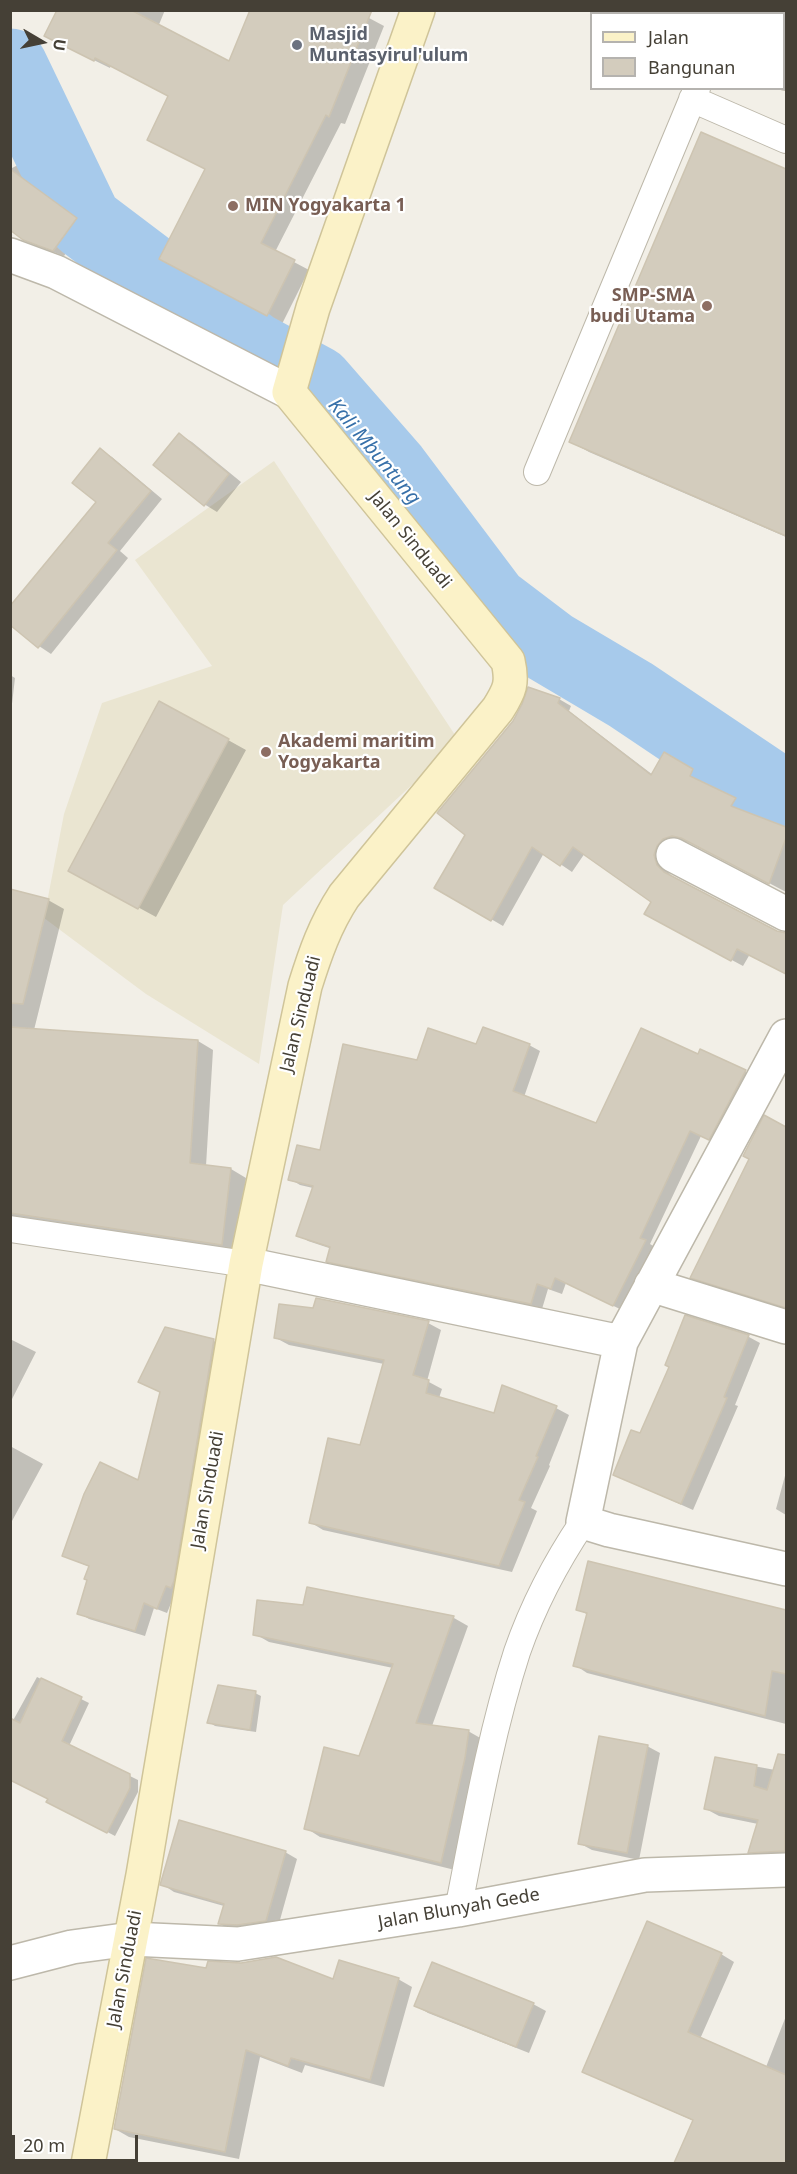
<!DOCTYPE html>
<style>
body{margin:0}
#map{position:relative;width:797px;height:2174px;overflow:hidden;background:#f2efe7;font-family:"Noto Sans",sans-serif}
canvas{display:block}
.frame{position:absolute;inset:0;border:12px solid #454036;pointer-events:none}
.legend{position:absolute;left:590px;top:12px;width:195px;height:78px;box-sizing:border-box;background:#fff;border:2px solid #b5b3af;margin:0;padding:8px 10px;list-style:none;font-size:18px;color:#454036}
.legend li{display:flex;align-items:center;gap:12px;height:30px}
.legend b{width:30px;border:2px solid #b5b3af}
.north{position:absolute;left:12px;top:12px;width:60px;height:60px;-webkit-text-stroke:4px #fff;paint-order:stroke;rotate:99deg;font-size:16px;font-weight:700;line-height:24px;text-align:center;color:#454036}
.north::after{content:'';display:block;margin:auto;width:21px;height:27px;background:#454036;clip-path:polygon(50% 0,100% 100%,50% 72%,0 100%)}
.scale{position:absolute;left:12px;top:2135px;width:126px;height:27px;box-sizing:border-box;border:3px solid #454036;border-top:0;padding-left:8px;font-size:18px;line-height:21px;white-space:nowrap;color:#454036;-webkit-text-stroke:4px #fff;paint-order:stroke}
</style>
<div id="map">
<canvas width="797" height="2174"></canvas>
<div class="frame"></div>
<ul class="legend">
<li><b style="height:8px;background:#fbf2c8"></b>Jalan</li>
<li><b style="height:16px;background:#d3ccbd"></b>Bangunan</li>
</ul>
<div class="north">U</div>
<div class="scale">20 m</div>
</div>
<script>
const ctx = document.querySelector('canvas').getContext('2d');
ctx.lineJoin = 'round';
function paint(path, color) { ctx.fillStyle = color; ctx.fill(path, 'evenodd'); }
function trace(path, color, width, dash) { ctx.strokeStyle = color; ctx.lineWidth = width; ctx.lineCap = dash ? 'butt' : 'round'; ctx.setLineDash(dash || []); ctx.stroke(path); }
function label(font, color, halo, rows, align = 'center') {
  ctx.font = font + ' "Noto Sans",sans-serif'; ctx.lineWidth = 4.5; ctx.setLineDash([]); ctx.textBaseline = 'middle'; ctx.strokeStyle = halo; ctx.fillStyle = color; for (const [text, x, y, turn = 0] of rows) {
    ctx.save(); ctx.translate(x, y); ctx.rotate((+turn || 0) * Math.PI / 180); ctx.textAlign = isNaN(turn) ? turn : align; if (halo) ctx.strokeText(text, 0, 0); ctx.fillText(text, 0, 0); ctx.restore();
  }
}
const education = new Path2D(`
 M643,11H786V72L784,71V14H650Z
 M274,461L459,741L283,905L259,1064L146,994L44,918L64,814L102,703L212,666L135,560Z`);
const shadow = new Path2D(`
 M58,10H165L158,27L230,64L369,18L384,26L345,124L341,123L275,252L309,270L282,324L176,267L206,169L170,96L111,65L110,68L61,44Z
 M702,134L786,171V537L589,452L571,442Z
 M18,165L28,171L36,188L86,225L64,256L35,245L10,228V169Z
 M180,435L192,442L241,482L217,512L204,504Z
 M100,450L112,457L162,499L120,551L128,558L51,654L39,646L98,502Z
 M10,675L15,678L10,721Z
 M559,699L571,706L569,711L653,775L664,754L704,777L701,783L747,806L743,813L786,829V892L695,844L686,842L676,845L666,863L669,873L675,879L777,932L786,934V973L750,954L743,966L657,920L652,901L585,853L572,872L544,853L503,926L436,887Z
 M228,740L246,750L156,917L88,880Z
 M10,891L48,900L64,909L34,1030L198,1041L213,1050L206,1166L231,1169L246,1178L238,1253L10,1217Z
 M529,1045L540,1051L524,1097L596,1125L698,1056L701,1051L756,1077L720,1144L701,1136L650,1244L655,1247L624,1311L566,1283L562,1294L548,1289L542,1309L338,1267L328,1261L332,1249L308,1241L298,1235L313,1188L300,1185L290,1179L418,1061L477,1046Z
 M765,1117L786,1128V1309L702,1283L692,1277L751,1159Z
 M686,1317L749,1337L760,1343L735,1405L738,1406L693,1510L615,1475L641,1435L671,1367Z
 M428,1323L441,1330L427,1381L442,1389L439,1398L495,1414L556,1408L569,1415L549,1465L550,1466L531,1508L537,1511L512,1572L323,1530L310,1522L361,1447L384,1364L289,1345L276,1338Z
 M10,1339L36,1352L10,1403Z
 M214,1341L224,1347L176,1591L167,1613L154,1608L145,1636L89,1619L79,1613L90,1567L64,1556L139,1483L161,1392L140,1382Z
 M10,1446L43,1464L12,1521H10Z
 M786,1472V1515L776,1509Z
 M589,1563L786,1612V1724L587,1673L575,1665L588,1615L578,1609Z
 M308,1588L454,1618L468,1626L432,1726L468,1731L482,1739L455,1870L320,1837L306,1828L360,1757L393,1668L269,1642L255,1634L304,1607Z
 M37,1677L89,1703L69,1746L138,1780V1792L115,1836L56,1805L50,1799L10,1726Z
 M255,1693L261,1696L256,1732L215,1726L209,1722Z
 M647,1746L660,1753L639,1860L592,1850L579,1843Z
 M716,1759L786,1772V1770V1858L762,1859L750,1852L758,1824L719,1816L706,1809Z
 M285,1852L297,1859L278,1927L232,1931L220,1924L224,1906L174,1892L162,1884Z
 M721,1954L734,1962L700,2039L766,2067L786,2016V2164H676L694,2121L584,2072Z
 M207,1970L334,1981L398,1979L412,1987L384,2087L305,2065L302,2073L260,2057L239,2159L129,2137L115,2129Z
 M533,2004L546,2011L529,2053L428,2013L416,2006Z`);
const river = new Path2D(`
 M10,66L85,222L253,349L316,383L392,470L492,603L550,647L631,695L786,799`);
const building = new Path2D(`
 M57,10H131L229,61L250,10H372L329,117L326,115L261,243L295,260L267,316L159,259L205,169L147,140L168,96L95,58L94,61L44,36Z
 M701,132L786,169V536L569,442Z
 M10,169L77,218L53,251L23,240L10,230Z
 M179,433L229,474L204,506L153,465Z
 M100,448L151,491L108,543L117,550L38,648L10,625V606L96,502L72,483Z
 M528,687L560,698L558,703L651,775L664,752L693,769L690,776L736,798L731,806L786,827V838L769,884L681,838L672,836L663,839L657,846L654,855L657,865L664,872L777,931L786,933V974L737,949L731,961L644,914L651,902L573,847L560,866L532,847L491,921L434,888L465,835L437,813L513,721L522,704Z
 M159,701L229,739L138,909L68,871Z
 M10,889L49,899L23,1004L10,1003Z
 M10,1027L198,1040L190,1163L231,1168L222,1245L10,1213Z
 M483,1027L530,1044L513,1091L596,1123L641,1028L698,1054L700,1049L746,1070L709,1140L690,1131L640,1238L646,1240L613,1306L555,1278L551,1289L537,1284L531,1304L326,1262L330,1247L296,1236L313,1186L288,1180L297,1145L320,1150L343,1044L417,1060L428,1028L476,1044Z
 M764,1115L786,1127V1308L690,1278L749,1159L743,1156Z
 M316,1298L429,1321L413,1375L429,1380L426,1393L494,1413L502,1385L557,1406L536,1456L538,1457L519,1500L525,1502L499,1566L309,1523L328,1438L360,1445L384,1360L274,1338L279,1304L313,1308Z
 M685,1315L749,1335L724,1397L727,1398L681,1504L613,1475L631,1430L640,1433L669,1367L665,1365Z
 M165,1327L214,1339L174,1581L171,1588L166,1586L157,1609L144,1603L135,1631L77,1614L87,1580L84,1579L89,1566L62,1556L84,1494L100,1462L138,1480L160,1392L138,1382Z
 M588,1561L786,1610V1674L772,1671L765,1716L573,1666L587,1613L576,1610Z
 M307,1587L454,1616L416,1723L469,1730L465,1758L441,1863L304,1829L324,1747L359,1756L393,1664L253,1635L257,1600L303,1605Z
 M41,1678L82,1697L62,1741L130,1774V1788L107,1833L46,1802L48,1799L10,1780V1718L20,1723Z
 M218,1685L256,1691L250,1730L207,1723Z
 M599,1736L648,1745L627,1853L578,1844Z
 M778,1754L786,1755L785,1851L748,1853L758,1820L704,1809L715,1757L757,1765L754,1786L767,1790Z
 M179,1820L286,1851L266,1921L237,1925L218,1924L224,1904L160,1885Z
 M647,1921L722,1953L688,2032L786,2075V2163H674L693,2120L582,2072Z
 M276,1957L333,1979L339,1960L399,1978L370,2080L291,2058L288,2066L246,2050L225,2152L114,2129L146,1958L206,1968L208,1961L241,1963Z
 M432,1962L534,2003L516,2047L414,2006Z`);
const lane = new Path2D(`
 M784,29L786,20
 M692,99L786,140
 M537,472L697,88
 M10,1229L246,1264
 M458,1910C475,1824 490,1736 517,1652C533,1606 556,1562 583,1522`);
const street = new Path2D(`
 M635,10L642,14
 M784,72L786,73
 M10,255L56,272L289,392
 M673,855L786,914
 M786,1036L621,1342L583,1522L609,1530L786,1569
 M246,1264L621,1342
 M651,1285L786,1327
 M10,1963L72,1947L131,1939L238,1944L458,1910L645,1875L786,1870`);
const secondary = new Path2D(`
 M88,2164L143,1875L246,1264L305,986C315,954 325,925 344,896L498,709C510,690 513,683 508,661L289,392L313,308L418,10`);
const markers = [
 [297,45,6,"#6b7280"],
 [233,206,6,"#8d6e63"],
 [707,306,6,"#8d6e63"],
 [266,752,6,"#8d6e63"]
];
const worshipNames = [
 ["Masjid",309,35],
 ["Muntasyirul'ulum",309,56]
];
const educationNames = [
 ["MIN Yogyakarta 1",245,206],
 ["SMP-SMA",695,296,"right"],
 ["budi Utama",695,317,"right"],
 ["Akademi maritim",278,742],
 ["Yogyakarta",278,763]
];
const streetNames = [
 ["Jalan Sinduadi",410,540,51],
 ["Jalan Sinduadi",301,1014,-76],
 ["Jalan Sinduadi",208,1490,-80],
 ["Jalan Blunyah Gede",459,1909,-10],
 ["Jalan Sinduadi",125,1969,-79]
];
const waterNames = [
 ["Kali Mbuntung",374,452,50]
];
paint(education, '#eae5d1');
paint(shadow, '#0003');
trace(river, '#a7caeb', 75);
paint(building, '#d3ccbd');
trace(building, '#cdc4b1', 1.5);
trace(lane, '#bdb8aa', 28);
trace(street, '#bdb8aa', 36);
trace(secondary, '#cfc499', 36);
trace(lane, '#fff', 26);
trace(street, '#fff', 33);
trace(secondary, '#fbf2c8', 33);
for (const [x, y, r, color] of markers) { const dot = new Path2D(); dot.arc(x, y, r, 0, 2 * Math.PI); ctx.fillStyle = color; ctx.fill(dot); trace(dot, '#fff', 2); }
label('bold 18px', '#5b616d', '#fff', worshipNames, 'left');
label('bold 18px', '#785e54', '#fff', educationNames, 'left');
label('18px', '#454036', '#fff', streetNames);
label('italic 20px', '#3770a9', '#fff', waterNames);
</script>
